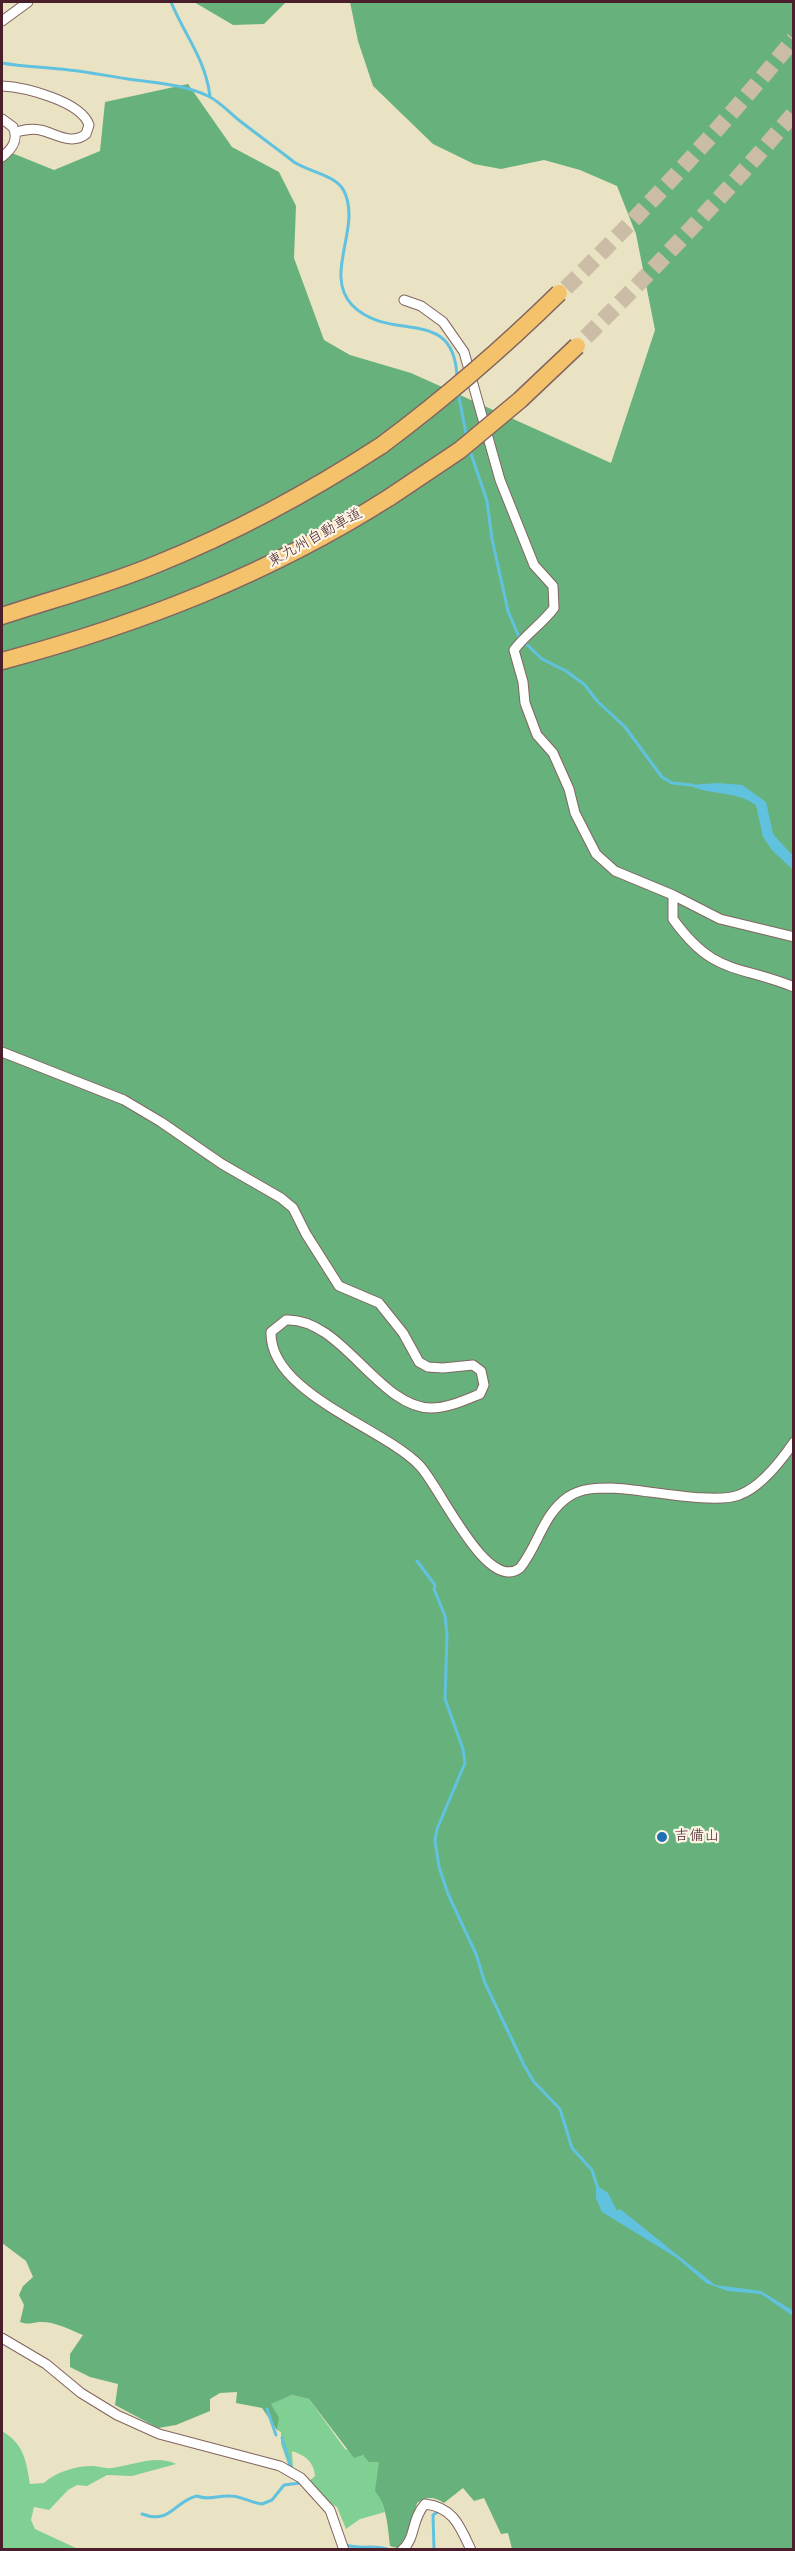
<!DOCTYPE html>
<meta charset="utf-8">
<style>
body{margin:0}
#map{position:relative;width:795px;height:2551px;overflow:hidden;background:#eae3c3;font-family:Kalam,sans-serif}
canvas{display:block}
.frame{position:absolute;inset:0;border:3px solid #4a1f2b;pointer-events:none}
</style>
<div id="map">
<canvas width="795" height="2551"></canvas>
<div class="frame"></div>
</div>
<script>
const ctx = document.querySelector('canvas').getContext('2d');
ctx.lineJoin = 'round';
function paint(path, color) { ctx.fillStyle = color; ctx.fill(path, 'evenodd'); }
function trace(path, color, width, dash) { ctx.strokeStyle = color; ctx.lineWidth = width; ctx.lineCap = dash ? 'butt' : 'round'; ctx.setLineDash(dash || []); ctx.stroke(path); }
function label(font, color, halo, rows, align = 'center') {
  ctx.font = font + ' Kalam,"Klee One",sans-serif'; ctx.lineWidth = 4.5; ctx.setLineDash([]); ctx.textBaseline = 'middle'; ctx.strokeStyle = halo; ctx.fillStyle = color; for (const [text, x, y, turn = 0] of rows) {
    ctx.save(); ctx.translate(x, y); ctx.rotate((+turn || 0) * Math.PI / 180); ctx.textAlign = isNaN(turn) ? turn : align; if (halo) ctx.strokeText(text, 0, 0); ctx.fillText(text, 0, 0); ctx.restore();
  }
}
const green = new Path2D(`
 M292,2395L309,2399L345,2449L379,2461L380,2497L385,2512L360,2519L346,2529L337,2507L325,2500L308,2482L315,2476C314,2462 305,2455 292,2451L293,2469L289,2467L281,2444V2432L277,2430L278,2418L270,2404Z
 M2,2431C24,2444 26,2460 30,2484L44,2483C56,2472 75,2466 92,2466C98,2466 105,2469 111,2468C132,2466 155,2454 176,2464L132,2476L107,2475L87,2486L77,2485L68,2490L49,2510L34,2507L31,2520L35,2529L78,2549H2Z`);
const forest = new Path2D(`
 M194,2H286L264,24L233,25Z
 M350,2H793V2549H512L508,2533L501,2534L484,2498L474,2501L463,2488L444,2503C434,2497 427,2496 417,2503L407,2539L397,2548L390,2546C388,2529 387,2505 375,2491L379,2462H369L363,2455L354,2458L309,2399L292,2395L271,2404L279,2418L277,2430L262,2408L236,2403L237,2392L220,2393L210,2399V2411L176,2425L158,2428L115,2405L118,2384L90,2377L70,2367V2354L83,2335C69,2329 54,2321 39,2322C31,2323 29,2325 20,2322L24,2305L19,2295L23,2286L33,2277L26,2261L2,2243V149L54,170L100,151L105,102L188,84L232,147L279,172L296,206L294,258L324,340L350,355L411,373L611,463L655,330L636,234L617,186L580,170L544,160L501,169L474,164L433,144L373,86L358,41Z`);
const water = new Path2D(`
 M718,783L742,785L766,802L773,834L793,856V870L772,850L763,837L756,805C734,790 711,796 689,785Z
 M596,2185L608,2193L617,2211L620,2209L715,2285L761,2291L792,2310L793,2316L761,2294L728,2291L706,2283L677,2258L602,2212L596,2198Z`);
const stream = new Path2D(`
 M171,2C185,36 205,58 210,96
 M2,63C24,67 47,67 69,70C89,72 108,76 128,79C155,83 182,84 208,96C219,101 230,113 240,121C258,135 276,148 294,162C309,172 336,175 344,191C362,228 323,274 352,305C390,344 454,304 457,377
 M458,392L467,439
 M469,448L487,501L492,539L508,611L519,637L542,659L566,671L585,685L597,701L625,727L662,777L672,783L692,785
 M417,1561L435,1585L434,1589L445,1616L447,1634L445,1699L463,1749L465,1763L437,1829L435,1840L439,1867L448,1894L476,1954L485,1983L524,2065L534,2082L560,2109L572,2148L592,2170L598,2189
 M267,2409L276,2435
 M282,2438L291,2467
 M142,2514C171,2525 174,2501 197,2496C209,2501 218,2495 230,2496C242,2496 251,2503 262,2504L272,2500L284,2485L300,2483
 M346,2545C361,2550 375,2544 390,2550
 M434,2550L433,2515L439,2511`);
const highwayTunnel = new Path2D(`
 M566,288C646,209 722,127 794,39
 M586,337C658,265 728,191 794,113`);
const street = new Path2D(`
 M2,21L28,2
 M2,86C24,87 81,101 89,125L86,134C71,146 55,133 40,130C32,128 24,130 16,132
 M2,119L13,127C19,140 12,149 2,157
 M404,300L421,306L443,322L464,352L500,480L534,565L553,586L554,608C542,624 526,634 514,650L523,682L525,703L537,735L553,753L569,789L575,813L596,854L615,871L673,895
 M794,937L720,919L673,895V919C714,976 737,964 794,987
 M2,1052L124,1100L161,1122L222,1164L281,1198L293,1208L306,1234L339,1286L379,1303L403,1333L419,1362L428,1367L443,1368L473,1365L481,1371L484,1385L480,1394C465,1400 448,1408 431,1408C379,1408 341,1317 286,1320L271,1332C269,1393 382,1427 419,1465C439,1484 486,1594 520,1568C538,1546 543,1514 568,1497C581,1488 597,1488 612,1488C643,1489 714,1505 739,1495C761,1487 781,1461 794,1442
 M2,2338L46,2364L81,2393L117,2415L159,2434L280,2466L301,2478L330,2510L344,2550
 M402,2550C416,2539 411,2519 425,2504C453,2507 460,2526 471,2550`);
const highway = new Path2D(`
 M2,616C53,599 107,585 157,564C236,532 310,492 382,445
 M2,661C140,624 269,574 390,497`);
const highwayBridge = new Path2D(`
 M382,445C445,398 503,348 559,293
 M390,497L460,450L520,400L577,346`);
const markers = [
 [662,1837,6,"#1f6fb2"]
];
const streetNames = [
 ["東九州自動車道",316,539,-29]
];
const poiNames = [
 ["吉備山",674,1837]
];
paint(green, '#7fd092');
paint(forest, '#67b27c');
paint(water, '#61c2df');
trace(stream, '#61c2df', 3);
trace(highwayTunnel, '#cabca5', 16, [16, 8]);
trace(street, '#826460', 11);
trace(highway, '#826460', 19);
trace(street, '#fff', 9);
trace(highway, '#f3c26a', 16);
trace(highwayBridge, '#826460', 19, []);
trace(highwayBridge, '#f3c26a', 16);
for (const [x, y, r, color] of markers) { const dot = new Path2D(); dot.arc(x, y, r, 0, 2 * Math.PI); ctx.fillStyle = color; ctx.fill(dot); trace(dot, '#fcf5e5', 2); }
label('15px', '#4a1f2b', '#fcf5e5', streetNames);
label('15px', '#4a1f2b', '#fcf5e5', poiNames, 'left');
</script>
